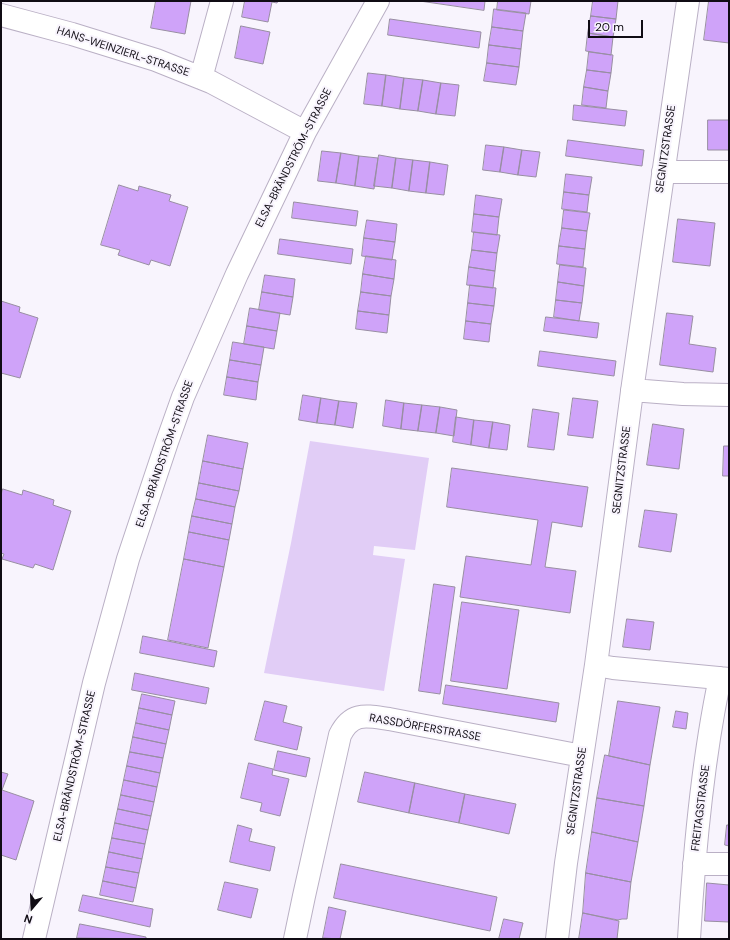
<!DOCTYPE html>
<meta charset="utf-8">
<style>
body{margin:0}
#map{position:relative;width:730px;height:940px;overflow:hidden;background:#f8f4fd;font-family:"DM Sans",sans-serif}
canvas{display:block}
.frame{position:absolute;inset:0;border:2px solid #100c14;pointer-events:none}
.north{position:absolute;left:12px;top:888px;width:40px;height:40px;-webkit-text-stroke:3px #f8f4fd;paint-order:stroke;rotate:199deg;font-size:11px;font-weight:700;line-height:16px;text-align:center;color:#100c14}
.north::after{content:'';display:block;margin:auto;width:14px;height:18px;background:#100c14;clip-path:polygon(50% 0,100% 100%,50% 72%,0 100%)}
.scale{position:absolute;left:588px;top:20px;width:55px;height:18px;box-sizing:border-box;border:2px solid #100c14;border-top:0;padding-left:5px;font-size:12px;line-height:14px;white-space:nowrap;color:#100c14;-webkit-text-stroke:3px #f8f4fd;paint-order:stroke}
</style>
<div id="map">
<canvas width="730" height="940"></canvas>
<div class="frame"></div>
<div class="north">N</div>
<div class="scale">20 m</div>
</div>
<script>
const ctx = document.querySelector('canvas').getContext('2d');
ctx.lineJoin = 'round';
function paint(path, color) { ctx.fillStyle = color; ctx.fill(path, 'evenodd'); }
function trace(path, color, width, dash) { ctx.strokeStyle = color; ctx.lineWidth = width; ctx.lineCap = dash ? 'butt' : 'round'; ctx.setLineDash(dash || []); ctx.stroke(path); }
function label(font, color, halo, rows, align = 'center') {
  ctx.font = font + ' "DM Sans",sans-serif'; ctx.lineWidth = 4; ctx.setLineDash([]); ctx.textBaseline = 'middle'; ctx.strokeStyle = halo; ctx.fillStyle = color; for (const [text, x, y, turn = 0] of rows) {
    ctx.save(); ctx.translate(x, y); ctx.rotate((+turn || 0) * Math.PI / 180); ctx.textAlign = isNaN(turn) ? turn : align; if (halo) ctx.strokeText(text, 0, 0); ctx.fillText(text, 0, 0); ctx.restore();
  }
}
const green = new Path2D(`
 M310,441L429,458L415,550L374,546L373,555L405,559L384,691L264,673L291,543Z`);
const building = new Path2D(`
 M156,1H191L185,34L151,28Z
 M245,1H278L277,3L272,2L268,22L242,17Z
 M420,1H485L484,10Z
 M498,1H531L529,14L497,10Z
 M593,1H618L616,19L591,16Z
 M709,1H729V43L704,40Z
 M494,9L526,13L523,31L492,27Z
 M591,16L616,19L613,37L588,33Z
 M390,19L481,32L479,48L388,35Z
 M241,26L270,32L263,64L235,58Z
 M492,27L523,31L521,49L489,45Z
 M588,33L613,37L611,55L586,51Z
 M489,45L521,49L519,67L487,63Z
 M589,52L613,55L611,73L587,70Z
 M487,63L519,67L516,85L484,81Z
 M587,70L611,73L608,91L584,87Z
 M368,73L386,75L382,106L364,104Z
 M386,75L404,78L400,109L382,106Z
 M404,78L423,80L418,111L400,109Z
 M423,80L441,83L436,114L418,111Z
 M441,83L459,85L455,116L436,114Z
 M584,87L608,91L606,108L582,105Z
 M574,105L627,111L625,126L573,120Z
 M708,120H729V150H708Z
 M568,140L644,150L642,166L566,156Z
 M486,145L504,147L500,172L483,170Z
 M504,147L522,150L518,175L500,172Z
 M522,150L540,152L536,177L518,175Z
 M322,151L341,153L336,183L318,181Z
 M341,153L359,156L355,186L336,183Z
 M379,155L396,158L392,188L374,186Z
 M359,156L378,158L374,189L355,186Z
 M396,158L413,160L409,191L392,188Z
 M413,160L430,162L426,193L409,191Z
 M430,162L448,165L444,195L426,193Z
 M566,174L592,177L589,195L564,192Z
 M119,185L138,191L139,186L171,195L169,201L188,207L170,266L151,260L149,265L118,255L120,250L101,245Z
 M564,192L589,195L587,212L562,209Z
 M476,195L502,199L499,217L474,214Z
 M294,202L358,211L356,226L292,218Z
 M564,210L590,213L587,231L562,228Z
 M474,214L499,217L497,235L472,232Z
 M678,219L715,223L710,266L673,262Z
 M367,220L397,224L395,242L364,238Z
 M562,228L587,231L585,249L559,246Z
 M474,232L500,235L497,253L472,250Z
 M364,238L395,242L392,260L362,256Z
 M280,239L353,249L351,264L278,254Z
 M559,246L585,249L583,267L557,264Z
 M472,250L497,253L495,271L469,267Z
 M366,256L396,260L394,279L363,274Z
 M560,265L586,268L584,286L558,282Z
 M469,267L495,271L493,288L467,285Z
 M363,274L394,279L391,296L361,292Z
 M265,275L295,279L293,297L262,292Z
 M558,282L584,286L582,303L556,300Z
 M470,285L496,288L494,306L468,303Z
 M262,292L293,297L290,315L259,310Z
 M361,292L391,296L389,315L358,311Z
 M556,300L582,303L579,321L554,317Z
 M1,301L20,307L19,312L38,318L20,378L1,373Z
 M468,303L494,306L491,324L466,321Z
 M250,308L280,313L277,331L247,326Z
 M358,311L389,315L387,333L356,329Z
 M667,313L693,316L689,344L716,348L713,372L660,365Z
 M546,317L599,323L597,338L544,331Z
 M466,321L491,324L489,342L464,339Z
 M247,326L277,331L274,349L244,344Z
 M233,342L264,347L261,365L230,360Z
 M540,351L616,361L614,376L538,366Z
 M230,360L261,365L258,382L227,377Z
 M227,377L258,382L256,400L224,395Z
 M303,395L321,398L317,423L299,420Z
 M321,398L339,401L335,425L317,423Z
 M573,398L598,401L593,438L568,435Z
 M386,400L404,403L401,429L383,426Z
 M339,401L357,403L353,428L335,425Z
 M404,403L422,405L418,431L401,429Z
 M422,405L440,407L436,433L418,431Z
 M440,407L457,410L454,436L436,433Z
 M533,409L559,413L554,450L528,447Z
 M456,417L474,420L471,445L453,442Z
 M474,420L493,422L489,448L471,445Z
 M493,422L510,425L507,450L489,448Z
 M653,424L684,429L679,469L647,465Z
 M208,435L248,443L243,469L203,461Z
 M724,446H729V476H723Z
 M203,461L243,469L239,491L199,483Z
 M452,468L588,487L582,527L552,522L545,567L576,571L570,613L460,597L466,556L531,565L538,520L447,507Z
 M199,483L239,491L235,507L196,499Z
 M3,489L22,495L23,490L54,500L53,505L71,511L53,570L35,564L33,568L2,559L4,554L1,553V495Z
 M196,499L235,507L232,524L192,516Z
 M645,510L677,514L671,552L639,547Z
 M192,516L232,524L229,540L189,532Z
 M189,532L229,540L224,567L184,559Z
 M184,559L224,567L208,648L168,640Z
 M434,584L455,587L440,694L419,691Z
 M462,602L519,610L507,689L451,681Z
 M627,619L654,622L650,650L623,647Z
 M143,636L217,651L214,667L140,653Z
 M135,673L209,688L206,704L132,690Z
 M446,685L559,703L556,722L443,704Z
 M142,694L175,701L172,715L139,708Z
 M265,701L287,706L283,722L302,727L297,750L255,740Z
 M618,701L660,707L650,765L609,756Z
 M139,708L172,715L169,730L136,723Z
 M676,711L688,713L686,729L673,727Z
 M136,723L169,730L166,744L133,737Z
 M133,737L166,744L163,758L130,752Z
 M278,751L310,758L306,777L274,770Z
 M130,752L163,758L160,773L127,766Z
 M605,755L650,765L644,806L597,798Z
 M249,763L273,769L272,775L289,779L280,816L260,811L262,803L241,798Z
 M127,766L160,773L157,787L124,780Z
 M1,772L8,774L2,790L34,801L16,860L1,855Z
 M365,772L415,783L409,813L358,802Z
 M124,780L157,787L154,802L121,795Z
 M415,783L465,794L459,823L409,813Z
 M465,794L516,804L509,834L459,823Z
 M121,795L154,802L151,816L118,809Z
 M597,798L644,806L638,842L592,832Z
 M118,809L151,816L148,830L115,823Z
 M115,823L148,830L145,844L112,838Z
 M238,825L252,829L249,841L275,847L270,871L230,862Z
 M727,825H729V846L725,845Z
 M592,832L638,842L631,882L586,873Z
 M112,838L145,844L142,859L109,852Z
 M109,852L142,859L139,873L106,867Z
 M341,864L497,897L490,931L334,898Z
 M106,867L139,873L136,888L103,881Z
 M586,873L631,882L627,919H622L618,920L583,913Z
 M103,881L136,888L133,902L100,895Z
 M225,882L258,889L251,918L218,910Z
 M707,883L729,885V922L705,921Z
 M83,895L153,909L150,927L79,911Z
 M329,907L346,911L340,939L323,938Z
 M583,913L619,921L617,939H579Z
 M504,919L523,923L519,939H499Z
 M80,924L146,937V939L77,938Z`);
const minor = new Path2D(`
 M1,15L72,34L156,60L211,82L305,132
 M201,78L222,1
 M663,172H729
 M632,390L683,394L729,395
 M596,665L613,668L729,679
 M694,864H729
 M34,939L94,683L114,610L128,559L167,442L183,397L237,274L305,132L378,1
 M295,939L304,896L340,735C352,711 367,716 389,719L582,756
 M557,939L566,863L596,665L633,384L688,1
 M689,939C694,854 702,762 720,678`);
const streetNames = [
 ["HANS-WEINZIERL-STRASSE",123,52,18],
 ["SEGNITZSTRASSE",666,149,-82],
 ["ELSA-BRÄNDSTRÖM-STRASSE",294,158,-63],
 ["ELSA-BRÄNDSTRÖM-STRASSE",165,454,-71],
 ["SEGNITZSTRASSE",622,470,-83],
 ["RASSDÖRFERSTRASSE",425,728,10],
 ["ELSA-BRÄNDSTRÖM-STRASSE",75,766,-77],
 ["SEGNITZSTRASSE",577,791,-82],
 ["FREITAGSTRASSE",701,808,-83]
];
paint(green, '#e1cdf6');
paint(building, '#cfa3f9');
trace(building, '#988ea2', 1);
trace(minor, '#bab0c5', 24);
trace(minor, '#fff', 22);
label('11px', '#100c14', '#f8f4fd', streetNames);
</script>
